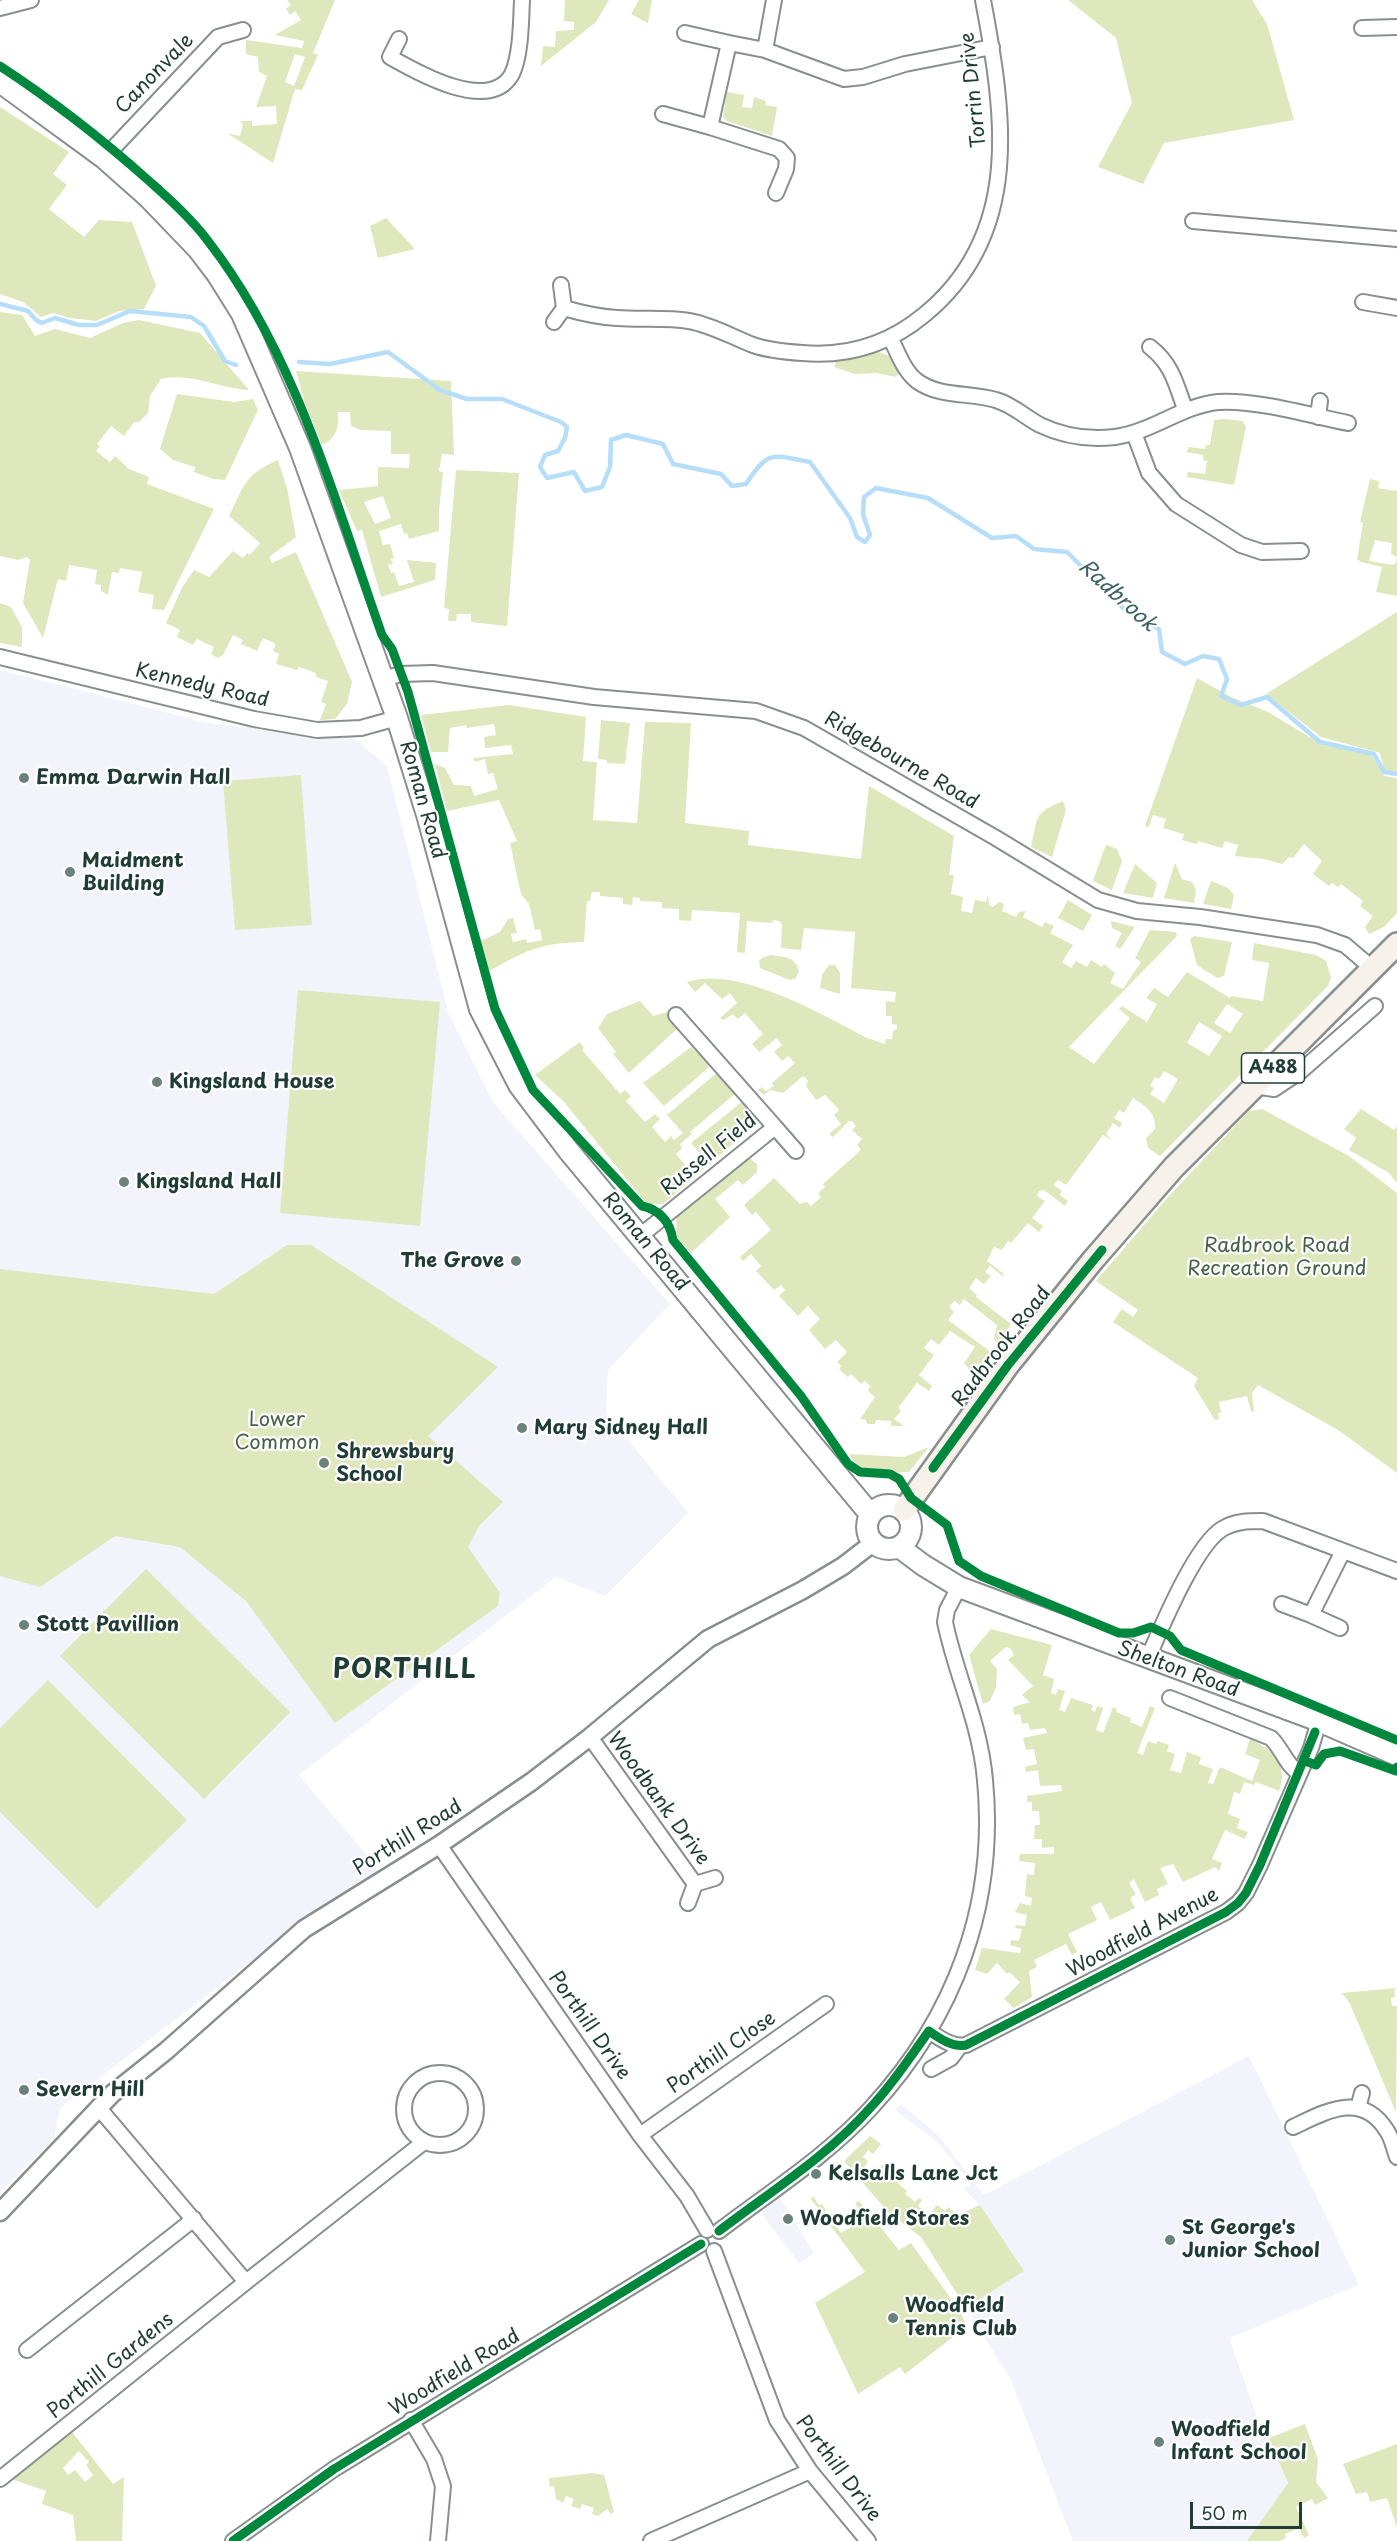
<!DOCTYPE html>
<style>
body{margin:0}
#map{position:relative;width:1397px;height:2541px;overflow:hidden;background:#fff;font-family:"Playpen Sans",sans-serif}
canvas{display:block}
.scale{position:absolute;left:1190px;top:2502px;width:112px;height:27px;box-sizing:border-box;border:3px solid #1f3d34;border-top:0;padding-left:8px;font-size:18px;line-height:21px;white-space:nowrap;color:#1f3d34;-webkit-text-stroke:4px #fff;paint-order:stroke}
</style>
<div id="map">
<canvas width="1397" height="2541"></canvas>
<div class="scale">50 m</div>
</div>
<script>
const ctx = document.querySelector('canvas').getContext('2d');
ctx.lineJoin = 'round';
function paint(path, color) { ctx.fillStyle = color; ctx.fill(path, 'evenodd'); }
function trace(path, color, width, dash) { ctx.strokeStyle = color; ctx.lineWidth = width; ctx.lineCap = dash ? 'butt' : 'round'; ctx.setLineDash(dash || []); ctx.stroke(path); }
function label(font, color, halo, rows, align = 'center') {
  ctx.font = font + ' "Playpen Sans",sans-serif'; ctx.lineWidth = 4.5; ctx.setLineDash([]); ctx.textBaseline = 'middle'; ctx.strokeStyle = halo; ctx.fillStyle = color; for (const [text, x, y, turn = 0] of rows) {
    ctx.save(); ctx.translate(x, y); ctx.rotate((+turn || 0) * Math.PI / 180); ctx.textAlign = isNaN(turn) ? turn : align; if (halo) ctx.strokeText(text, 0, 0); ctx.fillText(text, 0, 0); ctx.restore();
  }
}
const built = new Path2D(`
 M0,670L204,722L300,734L352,737L387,766L448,1012L493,1102L670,1304L608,1370L606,1413L688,1513L605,1596L556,1577L299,1775L381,1872L301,1923L60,2108L54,2139L0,2192Z
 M1249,2056L1359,2285L1229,2338L1258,2420L1269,2438L1288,2483L1247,2541H1073L1011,2380L966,2308L1024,2271L980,2205L964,2189L970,2184L951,2158L937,2142L895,2110L901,2104L940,2137L984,2195Z
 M780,2198L814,2253L799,2263L761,2213Z`);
const green = new Path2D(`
 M287,0H335L313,53L318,55L302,90L295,89L273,163L227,133L240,136L243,124L240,121H252V126L277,124L276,106L256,107L267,76L259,72L258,57L246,54V40L302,48L304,41L275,35L301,20L295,11L290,15L286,9L291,5ZM295,54L305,57L294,86L285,82Z
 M565,0H609L596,22L541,66L543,46L555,47L556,31L574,30V22L564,21Z
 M639,0H652L648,23L631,14Z
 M1068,0H1252L1267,24L1294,120L1164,143L1143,184L1098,167L1132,103L1116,38Z
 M727,92L744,95L742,107L752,108L754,97L766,101L765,105L777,107L772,136L727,121L723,117Z
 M0,107L69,152L53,174L67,185L49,209L84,237L99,220L132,222L156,286L144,309L119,311L96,321L70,318L53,313L41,317L23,302L0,294Z
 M386,218L415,249L378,258L370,226Z
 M0,312L22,315L35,336L55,329L90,338L123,323L139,320L200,333L249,390C220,389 190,372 161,379L150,396L148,413L139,422H134L124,436L111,426L97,444L100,446L96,451L110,462L115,456L129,469L149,477L147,484L214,509L164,610L152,609L154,595L138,592L142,572L120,568L119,573L112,572L108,595L101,591V585L95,584L97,570L69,565L66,581L58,579L43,638L23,603L30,560L27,557L18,560L0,556Z
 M879,352L889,356L899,373L896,377L876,373L855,374L834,367L836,362Z
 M296,371L451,381L454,455L442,454L439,471L443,472L439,511V531L409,539L407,533L404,534L401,524L379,531L383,545L390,544L394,558L391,559L393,564L388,565L391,573L394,572L399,586L414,582L407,560L436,563L435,580L381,597L362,530L357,531L339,490L378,486V467L409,468L410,454H391V431L361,430L351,426L350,412H338C339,427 337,438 322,445L305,403ZM383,496L391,518L375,524L364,502Z
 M177,394L234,402L253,399L258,410L225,480L213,479L194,472L195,467L173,460L160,449Z
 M1225,419L1243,421L1246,427L1234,485L1187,477L1188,472L1205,474L1207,461L1203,460V455L1186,452L1189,447L1205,449L1206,445H1210L1214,420Z
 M278,460L287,488L296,537L269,557L272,563L296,552L352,682L347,704L335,719L320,720L326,704L321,702L328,681L316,677V673L299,667L297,670L276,664L279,654L273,651L276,644L263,638L257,651L241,644L243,640L233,635L223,655L218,658L211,654L214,647L197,639L193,645L177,637L180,630L166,623L183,586L194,570L209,577L233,551L243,558L247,553L250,555L260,543L229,516C245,484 244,475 278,460Z
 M456,470L519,473L507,626L471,622V614H457L456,621H448L449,609L444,608Z
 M1370,479L1379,481L1378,488L1396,491L1397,489V596L1376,592L1382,567L1361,562L1357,559L1363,523L1360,522ZM1375,540L1392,543L1391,554L1397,557L1396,563L1393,565L1369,561Z
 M0,603L11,607L22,627V647L0,643Z
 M1397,612V772L1384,771L1380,753L1321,737L1266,694Z
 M1197,678L1231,697L1268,712L1323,745L1372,755L1384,776L1397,778V913L1384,927L1369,934L1365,927L1373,916L1360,906L1363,901L1341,884L1338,887L1332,883L1329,886L1313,874L1322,861L1304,844L1293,858L1289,857L1282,864L1264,859L1235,856L1238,845L1225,841L1222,848L1198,841L1197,844L1182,840L1184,834L1163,828L1166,819L1153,815L1149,827L1145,826Z
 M509,705L586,717L583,761L597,762L593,820L637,823L645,722L691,723L685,823L749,831L748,845L861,859L869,786L954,836L949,875H954L951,894L963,897L961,911L972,913L975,900L986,902L988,895L989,905L993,907L999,902L1004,904L1002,911L1016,917L1019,912L1026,911L1023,917L1042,927L1045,922L1054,926L1050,933L1073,945L1062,962L1071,968L1076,961L1087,967L1091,960L1102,967L1104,964L1115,973L1110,983L1123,989L1141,962L1135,958L1150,930L1176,932L1177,936L1069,1047L1094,1064L1130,1018L1119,1009L1122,1006L1147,1022L1157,1004L1146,998L1154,988L1168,997L1187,972L1230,998L1231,996L1263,1001L1269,963L1252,960L1254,943L1316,955L1326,961L1331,977L1328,986L1160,1156L1148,1148L1146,1138L1155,1129C1156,1112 1146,1107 1133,1098L1124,1113L1119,1110L1114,1118L1122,1123L1120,1128L1113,1123L1106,1134L1113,1141L1103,1135L1066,1185L1058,1180L1054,1185L1062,1191L1060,1195L1068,1201L1065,1206L1044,1190L1039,1191L1037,1196L1045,1201L1032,1218L1043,1226L1039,1232L1028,1223L1011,1243L1008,1241L1002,1250L994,1247L987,1261L1004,1274L1003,1276L990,1266L985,1272L991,1276L984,1284L976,1278L969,1288L977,1295L976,1297L1011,1324L998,1345L994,1339L997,1325L964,1299L960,1305L955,1301L950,1305V1308L954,1312L948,1320L992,1353L975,1377L964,1363L975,1347L950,1331L939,1345L931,1339L924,1348L934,1355L919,1375L932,1386L929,1391L917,1383L898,1408L901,1411L894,1419L904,1426H891V1421L876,1420L875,1424H867L866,1420L860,1419L875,1397L868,1391L870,1386L865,1381L861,1384L851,1374L848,1377L839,1369L841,1366L837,1362L847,1352L836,1340L825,1349L809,1330L820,1319L808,1306L798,1316L779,1296L785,1290L781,1285L774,1290L756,1271L761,1266L751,1254L743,1261L740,1257L771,1230L756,1212L752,1215L744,1205L774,1178L800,1204L807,1202L811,1206L821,1197L818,1193L825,1187L823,1184L861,1150L857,1145L862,1139L852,1130L856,1126L852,1121H849L833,1137L829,1134L841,1124L834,1115L839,1110L825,1095L816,1100L806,1086L808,1081L805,1077H802L783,1093L770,1090L764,1095L758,1090L761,1087L766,1091L774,1086L772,1083L795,1063L788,1056L782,1061L774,1052L782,1045L777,1038L759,1052L752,1044L763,1034L745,1013L738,1019L732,1014L724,1020L720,1018L737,1003L730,993L722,999L705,983L695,992L687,982C738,965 821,1014 867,1038L885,1044L886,1039H892L893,1031L897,1029V1025L892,1024V1016H886V1001L895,1002L896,992L851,988L855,932L804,928L801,950L781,948L782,924L779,921L774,920L771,923L747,921L745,953L737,952L740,913L692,910L691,921L679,920V909L662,908V902L640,901V898L633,897L632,905L623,904V898L600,896V892H592L590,901H587L584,942C539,943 528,950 489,971L481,941L500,932L508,919L513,918L517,933L511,934L513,942L526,939L527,943L542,940L540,929L535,930L529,904L521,894L510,843L517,841L499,800L447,811L435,764L445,768L454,785L471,786L474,796L498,789L493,773L488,774L485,759L475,762L473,758L513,754L511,745L485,748L484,737L496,735L494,724L467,728L466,725L450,728L448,752H431L421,715ZM1227,1004L1243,1014L1230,1033L1214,1023ZM1199,1022L1222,1036L1209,1056L1187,1043ZM1164,1071L1178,1079L1164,1103L1150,1094L1154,1088L1150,1086L1155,1077L1159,1079Z
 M601,720L630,723L625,764L607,763V760L598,759Z
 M301,775L312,925L235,930L223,781Z
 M1063,801L1066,810L1052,857L1031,847C1038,817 1033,813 1063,801Z
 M1107,845L1117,849L1122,861L1112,890L1093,881L1105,847Z
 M1175,863L1182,879L1192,882L1196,890L1194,903L1164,898Z
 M1135,864L1157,883L1153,898L1123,893Z
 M1211,881L1228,888L1234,895L1231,909L1203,904Z
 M1068,900L1092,915L1083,931L1058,918Z
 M1111,921L1135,927L1120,949L1115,946L1122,933L1112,928Z
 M1194,936L1232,942L1224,976L1217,978L1197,965L1190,939Z
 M770,955C784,957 795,956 799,971L796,978L790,980L760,968L759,961L762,958Z
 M829,965H835L840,973V994L820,988L822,975Z
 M298,990L440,1002L420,1226L280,1213Z
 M640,1001L653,1016L667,1012L679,1027L629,1073L613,1054L616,1052L598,1028L607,1014Z
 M580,1042L584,1048L582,1050L620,1094L625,1090L631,1096L626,1101L645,1122L655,1114L660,1119L652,1127L665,1142L671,1136L674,1140L683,1133L667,1115L714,1075L719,1073L736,1093L690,1132L692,1134L680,1144L682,1148L676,1154L686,1166H693L703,1157L691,1143L743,1101L757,1116V1123L663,1204H647L564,1102L535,1075Z
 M691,1047L708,1063V1068L664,1106L643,1083Z
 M1262,1109L1349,1156L1397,1193V1473L1338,1430L1258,1385L1252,1393L1254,1412L1251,1411L1247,1396L1219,1402L1221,1413H1218L1219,1419L1215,1420L1194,1386L1198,1378L1113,1322L1122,1309L1133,1317L1138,1310L1096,1281L1168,1197L1249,1111Z
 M1361,1109L1394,1130L1397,1126V1183L1389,1173L1349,1150L1356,1138L1344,1129Z
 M747,1156L757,1164V1172L743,1185L738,1180L715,1199L730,1217L691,1253L677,1237L676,1216Z
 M287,1245H311L498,1367L428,1436L503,1502L479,1526L468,1547L500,1593L498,1606L335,1723L246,1601L180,1547L115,1536L40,1587L0,1576V1269L214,1294Z
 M929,1447L909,1472H874L858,1467L849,1454L904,1457Z
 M146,1569L290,1712L204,1799L60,1656Z
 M991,1629L1052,1645L1043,1675L1054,1679L1051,1693L1056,1695L1058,1689L1065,1691L1059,1710L1065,1712L1071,1698L1093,1705L1091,1710L1095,1712L1097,1706L1103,1708L1096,1730L1103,1733L1113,1707L1117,1709L1116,1712L1131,1718L1130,1722L1142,1727L1150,1706L1155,1708L1137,1753L1143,1755L1148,1741L1156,1744L1158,1741L1169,1745L1167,1751L1175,1754L1170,1770L1181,1773L1187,1752L1201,1757L1199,1764L1213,1769L1208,1783L1213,1784L1220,1767L1252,1781L1260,1760L1245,1754L1250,1739C1273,1749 1289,1765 1279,1791L1256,1782L1254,1785L1244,1782L1240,1794L1234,1792L1228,1814L1240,1819L1237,1828L1248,1832L1245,1839L1225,1830L1212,1859L1222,1863L1219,1871L1215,1867L1183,1882L1173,1864L1160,1868L1168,1884L1157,1889L1159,1895L1145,1902L1134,1879L1129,1883L1136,1894L1130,1898L1135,1908L1110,1920L1101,1902L1091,1907L1097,1920L1068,1934L1077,1952L1072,1955L1066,1944L1034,1960L1037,1967L1029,1971L1032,1997L1014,2008L1004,1999L1020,1982L1009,1972L1007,1974L997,1963L987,1974L975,1970L982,1948L1020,1953L1021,1948L1010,1945L1011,1940L1019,1941L1022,1929L1015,1928L1016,1925L1025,1926L1027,1915L1015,1912L1020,1903L1031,1906L1032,1898L1025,1896L1027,1874L1034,1875L1035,1863L1019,1861L1020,1854H1054V1847L1042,1848V1839H1034L1035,1825H1040L1039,1811H1032V1802H1027V1796L1062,1791L1061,1785L1040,1786L1038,1770L1026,1772L1025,1767L1037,1764L1034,1749L1026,1750L1023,1738L1047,1733L1045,1728L1030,1730L1028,1723L1022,1724L1020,1714L1014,1715L1013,1707L1030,1702L1022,1695L1033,1686L1008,1660L1014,1655L1010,1648L1006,1647L990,1661L997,1669L996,1687L990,1701L983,1704L969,1655Z
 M48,1680L187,1820L97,1909L0,1812V1728Z
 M1397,1988L1394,1990L1395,1997L1391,1998L1392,2006H1397L1396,2112L1350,2004L1342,1993Z
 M870,2136L881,2144L873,2154L868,2150L863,2157L868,2161L865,2166L871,2170L874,2166L879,2169L883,2164L896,2175L893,2179L907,2191L905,2194L915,2202L919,2198L922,2200L918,2206L922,2209L918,2215L925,2220L937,2205L945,2211L948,2207L958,2215L980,2205L1024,2271L966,2308L921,2237L889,2213L844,2161Z
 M813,2196L819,2205L822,2204L841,2233L865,2219L855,2203L859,2201L899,2250L911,2243L959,2310L967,2326L905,2374L900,2367L858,2394L815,2303L865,2272L811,2199Z
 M1305,2424L1318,2460L1316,2482L1328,2498L1315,2505L1312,2499L1296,2507L1309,2535L1304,2538L1299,2528L1285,2534L1286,2538L1280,2541H1247L1288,2483L1269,2438Z
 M72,2432L113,2484L124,2477L122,2541H76L73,2515L42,2504L46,2491L11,2479ZM79,2451L89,2462L86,2465L93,2475L85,2482L75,2470L68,2475L63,2468Z
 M1397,2444V2528L1387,2498L1370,2502L1367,2492L1356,2494L1343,2464Z
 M592,2473L604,2475L614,2512L611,2514L607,2509L598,2516L592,2514L594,2508L582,2504L580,2509L571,2506L574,2499L566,2496L563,2503L556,2499L554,2486L550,2487L549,2478Z`);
const stream = new Path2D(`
 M0,304L28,311L36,320L42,323L55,318L79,325H97L130,311L191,317L204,326L225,361L236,365
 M299,362L330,364L388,352L440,390L467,399H502L561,422L567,427L565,438L558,451L545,455L540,467L547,478L574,472L585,491L602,487L610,467L611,440L626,435L663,444L673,464L721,474L732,486L746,484C769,449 771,455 810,462L850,518L857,537L865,542L870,535L863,514L864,497L876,488L928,498L992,538L1016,536L1034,549L1067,552L1124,609L1159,629L1162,652L1185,664L1203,656L1219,659L1227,679L1221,696L1241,705L1267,697L1320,742L1374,754L1384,772L1397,774`);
const minor = new Path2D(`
 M0,8L31,0
 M1362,28L1397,27
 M685,33L729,43
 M399,39L390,57C418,73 490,114 512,74C521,55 521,21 522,0
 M765,50L774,0
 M663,114L710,127L729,43L765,50L844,79L863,77L905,64L992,47
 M710,127L779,149L787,158L786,169L776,193
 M104,158L218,37L243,30
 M1193,221L1397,239
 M561,285L564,308C581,313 599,317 617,318C641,320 665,317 689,321C712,325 732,337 753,345C767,350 787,352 802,353C848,357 889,344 924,315C1024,234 1004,112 983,0
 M1363,302L1397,308
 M554,322L564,308
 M891,339C898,353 904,371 917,381C940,398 971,392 996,400C1013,405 1025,417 1040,425C1063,436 1089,440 1115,437C1152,432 1181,406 1218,402C1253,399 1313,416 1348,423
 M1150,347C1172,364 1176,384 1185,409
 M1318,417L1320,401
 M1134,433L1149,473L1176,504L1241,545L1262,552L1301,551
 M0,657L254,719L317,730L361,728L397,718
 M383,679L401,674L433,673L594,697L756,711L804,728L996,838L1098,900L1137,911L1200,917L1317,935L1345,945L1372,968
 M1255,1086L1274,1089L1301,1071L1375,1006
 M775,1127L796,1151
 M640,1236L775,1127L676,1015
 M1282,1604L1311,1615
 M1340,1628L1311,1615L1343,1551
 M1148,1658C1162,1626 1195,1546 1222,1529C1235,1521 1249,1521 1263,1521L1397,1571
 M1170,1698L1271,1738C1283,1750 1286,1765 1299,1773
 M590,1737L695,1884L688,1903
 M439,1845L640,2135L687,2196L707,2230
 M695,1884L715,1878
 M929,2031C939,2038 953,2048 966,2045L1226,1912L1238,1903L1246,1893L1260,1865L1311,1748L1319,1721
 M931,2069L951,2058L960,2046
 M404 2109a36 36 0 1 1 72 0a36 36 0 1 1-72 0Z
 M1358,2108L1362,2093
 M1293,2127C1325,2112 1362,2090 1387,2131C1392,2138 1394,2149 1397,2157
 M640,2135L826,2004
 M719,2231C770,2192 827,2156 871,2108C955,2017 997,1904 985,1780C980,1722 956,1676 945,1622L947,1610L959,1587
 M714,2251L777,2420L810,2471L868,2541
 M246,2282L424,2142
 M27,2350L194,2219
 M411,2420L434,2459L443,2486L438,2541
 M0,2479L246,2282L98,2107
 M233,2541L334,2469L701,2244
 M651,2541L810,2471`);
const tertiary = new Path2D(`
 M0,2212L112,2094L166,2051L304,1929L439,1845L531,1782L590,1737L708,1639L803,1590L843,1566L873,1543`);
const secondary = new Path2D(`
 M0,82L104,158L148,197L198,249L217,274L242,314L300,448L397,718L428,818L480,1009L519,1085L568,1150L870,1514
 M867 1527a22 22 0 1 1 44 0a22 22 0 1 1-44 0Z
 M899,1547L923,1565L959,1587L1319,1721L1397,1755`);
const primary = new Path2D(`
 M904,1510L1008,1365L1093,1260L1174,1167L1397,944`);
const cycleway = new Path2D(`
 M0,66C52,100 101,138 148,180C169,199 191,218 208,241C296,354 335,502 382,635L392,649L408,692L495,1009L533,1090L642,1206C660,1210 670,1222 673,1240L801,1396L848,1464L860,1472L890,1474L899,1479L911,1498L947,1525L959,1561L981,1576L1119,1633H1133L1151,1627L1170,1636L1181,1650L1397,1740
 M933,1468L1008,1365L1102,1250
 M1305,1761L1316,1765L1324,1754L1340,1751L1396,1771L1397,1767
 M719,2231C770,2192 828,2156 871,2107C893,2084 910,2057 929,2031C939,2038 953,2048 966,2045L1226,1912L1238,1903L1246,1893L1260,1865L1315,1732
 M233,2541L334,2469L701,2244`);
const markers = [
 [24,778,6,"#6d817b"],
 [70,872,6,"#6d817b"],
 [157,1082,6,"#6d817b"],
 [124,1182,6,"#6d817b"],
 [516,1261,6,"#6d817b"],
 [522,1428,6,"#6d817b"],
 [324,1463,6,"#6d817b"],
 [24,1625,6,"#6d817b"],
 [24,2090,6,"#6d817b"],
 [816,2174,6,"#6d817b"],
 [788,2219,6,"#6d817b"],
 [1170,2240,6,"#6d817b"],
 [893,2318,6,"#6d817b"],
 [1159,2442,6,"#6d817b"]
];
const shields = [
 [1273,1068,63]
];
const shieldNames = [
 ["A488",1273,1068]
];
const streetNames = [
 ["Canonvale",155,74,-46],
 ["Torrin Drive",974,90,-96],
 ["Kennedy Road",202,686,13],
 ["Ridgebourne Road",901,761,30],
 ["Roman Road",422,800,74],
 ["Russell Field",709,1155,-39],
 ["Roman Road",645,1242,50],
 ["Radbrook Road",1002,1347,-52],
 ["Shelton Road",1178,1670,20],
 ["Woodbank Drive",658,1799,54],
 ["Porthill Road",408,1838,-32],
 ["Woodfield Avenue",1143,1933,-28],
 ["Porthill Drive",589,2026,55],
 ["Porthill Close",722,2053,-35],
 ["Porthill Gardens",111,2366,-39],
 ["Woodfield Road",455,2373,-31],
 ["Porthill Drive",838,2469,53]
];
const poiNames = [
 ["Emma Darwin Hall",36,778],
 ["Maidment",82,861],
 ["Building",82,884],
 ["Kingsland House",169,1082],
 ["Kingsland Hall",136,1182],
 ["The Grove",504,1261,"right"],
 ["Mary Sidney Hall",534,1428],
 ["Shrewsbury",336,1452],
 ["School",336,1475],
 ["Stott Pavillion",36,1625],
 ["Severn Hill",36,2090],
 ["Kelsalls Lane Jct",828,2174],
 ["Woodfield Stores",800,2219],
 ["St George's",1182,2228],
 ["Junior School",1182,2251],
 ["Woodfield",905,2306],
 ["Tennis Club",905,2329],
 ["Woodfield",1171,2430],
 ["Infant School",1171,2453]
];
const parkNames = [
 ["Radbrook Road",1277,1246],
 ["Recreation Ground",1277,1269],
 ["Lower",277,1420],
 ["Common",277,1443]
];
const waterNames = [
 ["Radbrook",1117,596,42]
];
const districtNames = [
 ["PORTHILL",405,1671]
];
paint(built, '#f3f3fc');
paint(green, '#dfe7bd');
trace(stream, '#b7def9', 4.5);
trace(minor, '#898f8d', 18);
trace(tertiary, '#898f8d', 21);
trace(secondary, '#898f8d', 24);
trace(primary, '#898f8d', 26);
trace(minor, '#fff', 14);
trace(tertiary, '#fff', 16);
trace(secondary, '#fff', 20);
trace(primary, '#f6f1eb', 21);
trace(cycleway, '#00873e', 9);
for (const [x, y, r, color] of markers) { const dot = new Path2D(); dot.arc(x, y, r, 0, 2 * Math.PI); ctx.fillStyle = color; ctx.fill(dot); trace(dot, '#fff', 2); }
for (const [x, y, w] of shields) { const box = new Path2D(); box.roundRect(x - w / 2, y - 15, w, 30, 4.5); ctx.fillStyle = '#fff'; ctx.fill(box); trace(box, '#1f3d34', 1.5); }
label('bold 18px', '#1f3d34', null, shieldNames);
label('20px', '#1f3d34', '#fff', streetNames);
label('bold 20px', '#1f3d34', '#fff', poiNames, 'left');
label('20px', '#486249', '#fff', parkNames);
label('italic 21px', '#3d6265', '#fff', waterNames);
ctx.letterSpacing = '1.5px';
label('bold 26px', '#1f3d34', '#fff', districtNames);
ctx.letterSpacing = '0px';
</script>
